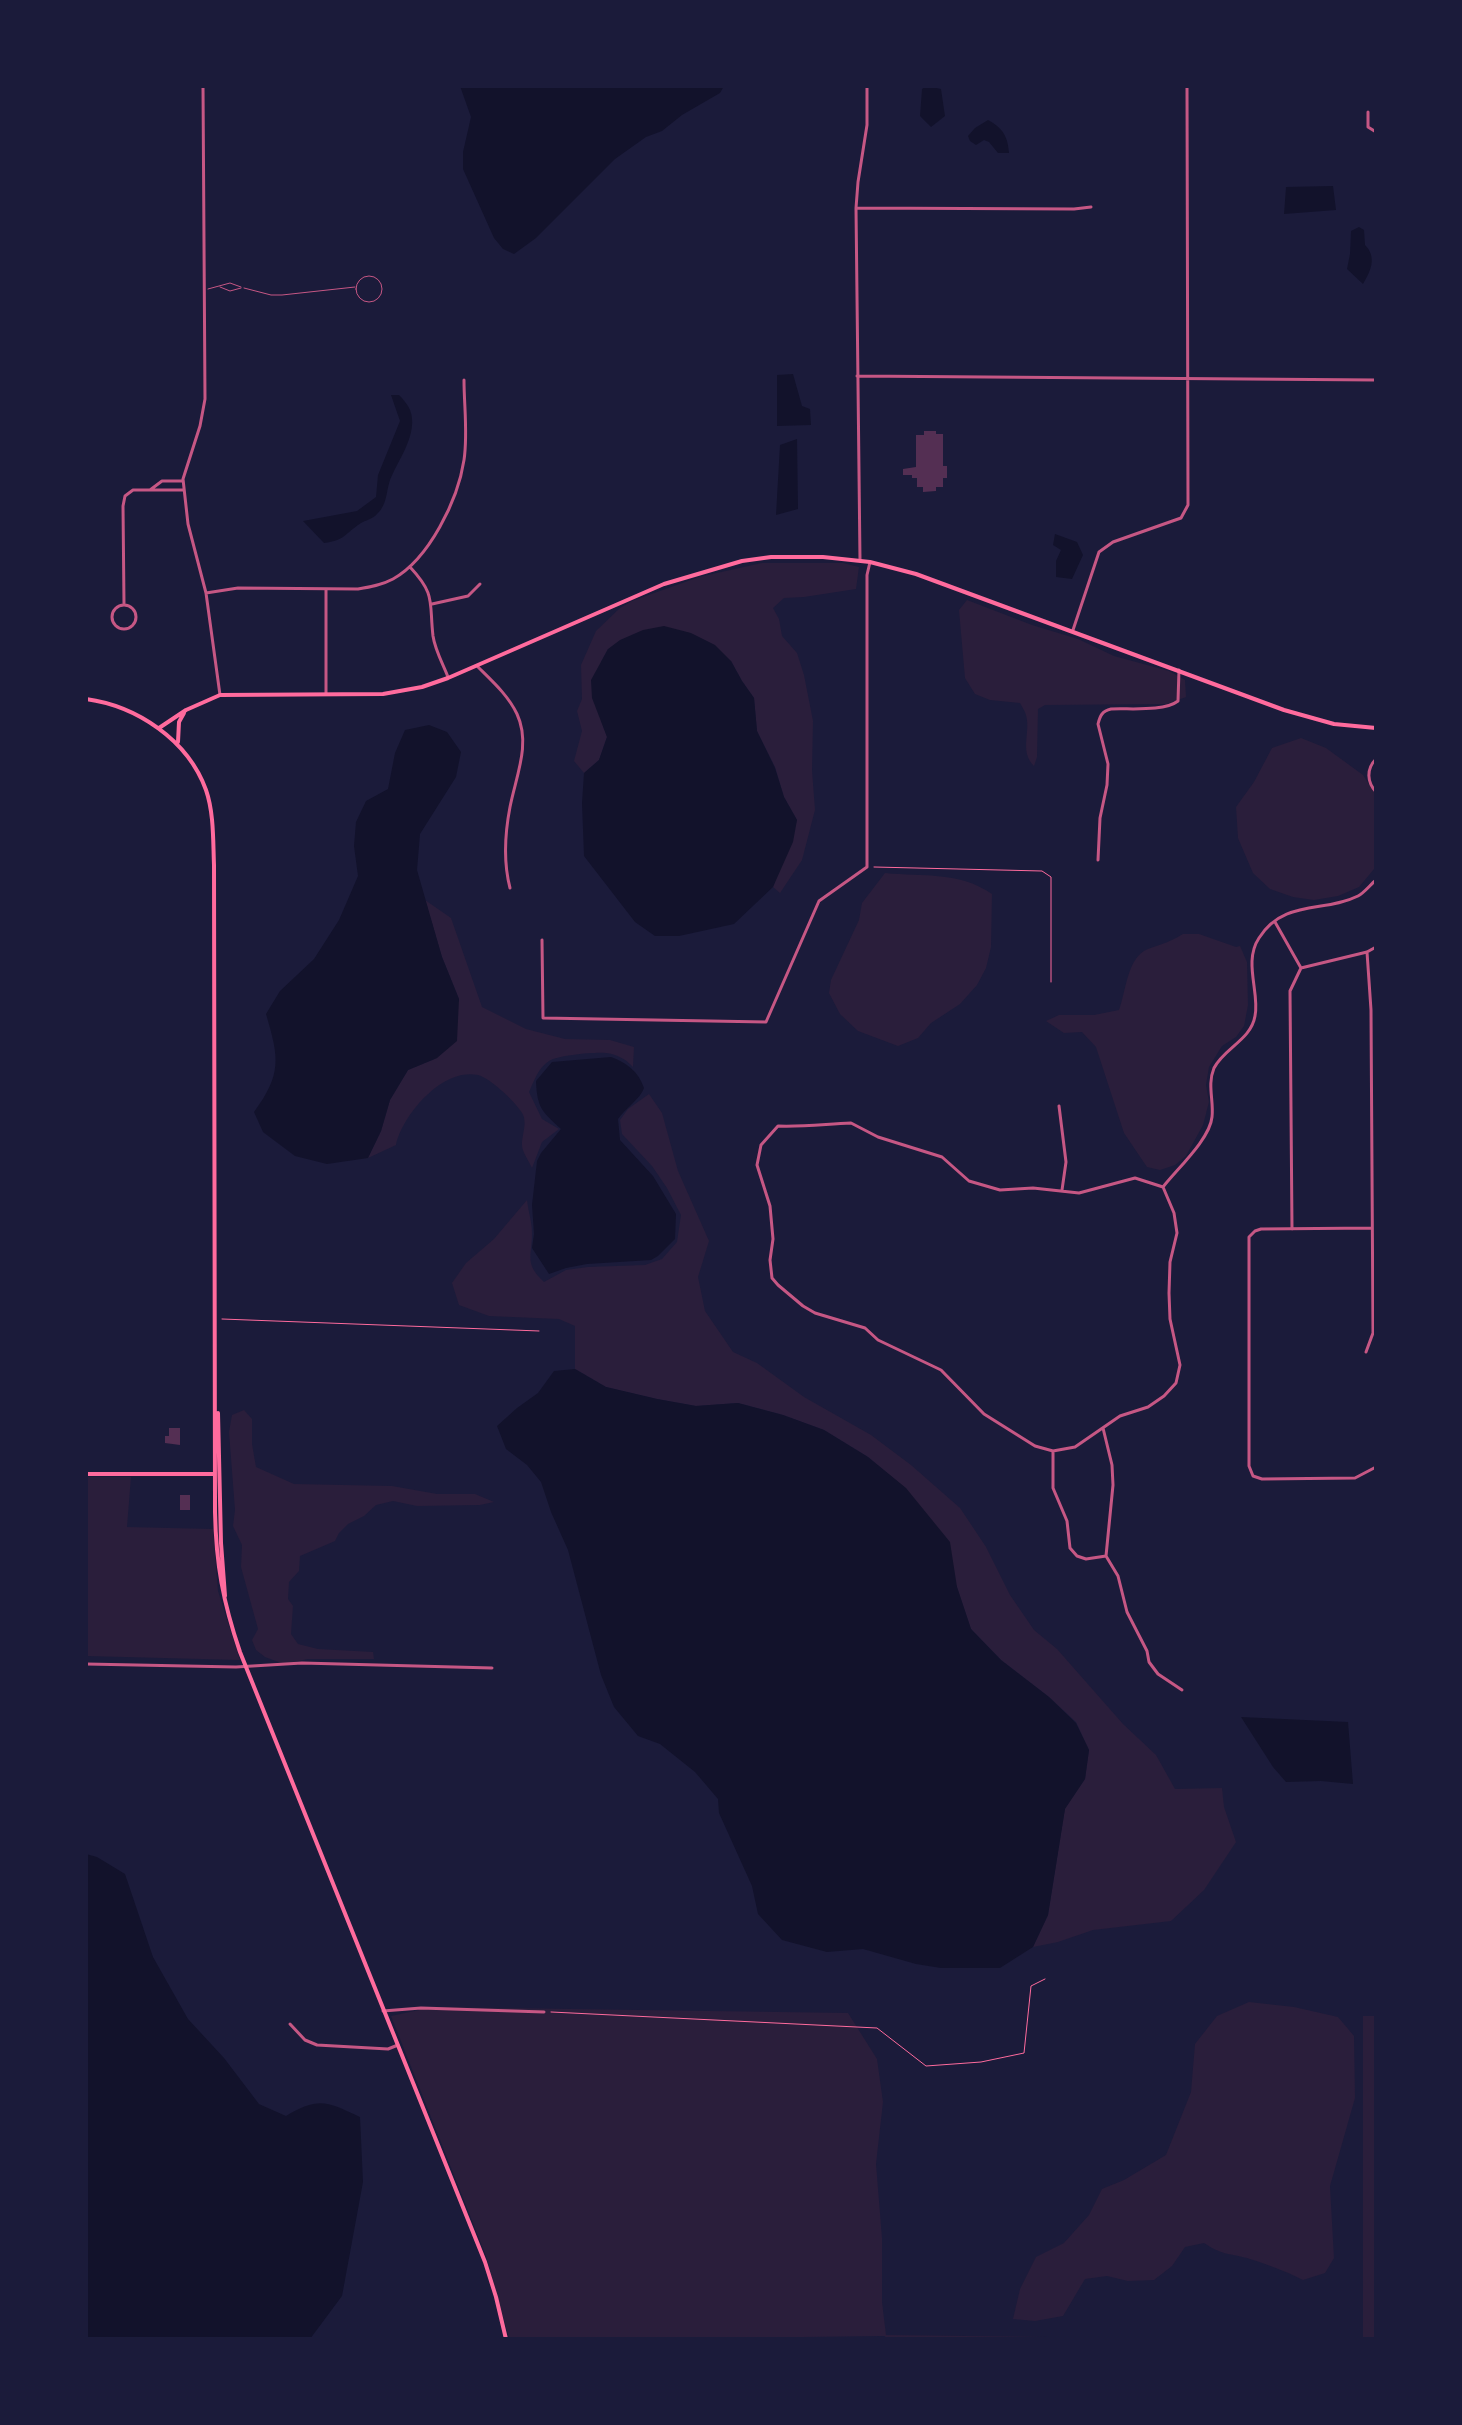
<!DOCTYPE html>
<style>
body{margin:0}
#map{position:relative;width:1462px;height:2425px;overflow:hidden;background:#1b1b3a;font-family:"PT Sans Narrow",sans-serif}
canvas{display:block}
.frame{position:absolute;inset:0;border:88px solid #1b1b3a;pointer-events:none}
</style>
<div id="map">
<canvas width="1462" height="2425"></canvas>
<div class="frame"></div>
</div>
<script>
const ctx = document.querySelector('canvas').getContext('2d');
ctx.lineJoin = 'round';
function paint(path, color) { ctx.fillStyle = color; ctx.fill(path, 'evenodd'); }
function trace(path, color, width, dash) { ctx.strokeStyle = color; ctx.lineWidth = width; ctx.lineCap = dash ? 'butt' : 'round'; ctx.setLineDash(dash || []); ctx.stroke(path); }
const green = new Path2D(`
 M762,563H843L859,567L856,589L804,597L784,598L773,608L779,619L782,636L797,653L804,675L813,721L812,770L815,810L802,860L780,893L773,887L797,820L784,797L775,767L757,731L754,698L742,681L731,661L608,649L601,662V720L607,737L599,760L584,773L574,761L582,731L577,711L582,699L581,665L596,631L620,608L632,601L699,577Z
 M967,600L1032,625L1078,639L1114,656L1169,671L1185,680L1186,697L1167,704L1045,705L1038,709L1037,757L1034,766C1019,751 1031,733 1026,715C1025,711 1022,707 1020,703L990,700L975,694L965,678L959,610Z
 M1301,738L1326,748L1363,775L1376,795L1374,869L1359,887L1338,896L1314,900L1293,897L1270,889L1253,873L1238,838L1236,807L1254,782L1272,748Z
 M885,873C923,877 959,871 992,894L991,947L986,968L977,985L960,1004L931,1023L918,1038L898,1046L858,1031L840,1014L829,993L831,980L859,920L862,903Z
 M425,900L451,918L482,1007L526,1029L565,1039L610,1040L634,1047L633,1067C626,1059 616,1054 606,1053C594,1052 559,1055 549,1061C538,1068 534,1081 529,1092L542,1119L559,1129L542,1142L532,1168C529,1161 522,1152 522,1145C522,1133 529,1120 520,1110C513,1100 490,1078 478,1075C442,1067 402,1116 396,1145L368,1158L381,1131L390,1100L408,1070L437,1058L459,999L442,957Z
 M1183,934H1199L1236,947L1240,946L1247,962L1248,1005L1244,1026L1236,1037L1222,1046L1209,1067L1206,1085L1209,1102L1203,1125L1186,1156L1175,1165L1160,1170L1147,1167L1124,1133L1096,1047L1082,1032L1064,1033L1046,1021L1059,1015H1094L1119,1010C1126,992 1127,957 1148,949C1164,943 1168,943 1183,934Z
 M649,1094L662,1113L678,1171L709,1241L698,1277L705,1311L733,1352L757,1363L804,1397L871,1435L911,1465L960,1508L986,1547L1010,1595L1034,1630L1057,1649L1123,1724L1156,1755L1175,1789L1222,1788L1224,1807L1236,1842L1204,1890L1171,1921L1093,1930L1058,1942L1033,1947L1048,1915L1065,1808L1085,1779L1089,1750L1076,1722L1049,1697L1001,1660L971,1629L957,1587L906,1489L868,1457L824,1430L783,1415L738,1403L696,1406L657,1399L606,1387L575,1369V1326L559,1319L489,1316L459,1305L452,1283L466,1263L494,1239L527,1200C528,1210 532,1222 532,1233C532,1257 524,1263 544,1282L566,1270L588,1267L645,1265L662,1259L677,1242L681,1215L667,1188L652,1166L622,1134L620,1120L628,1109Z
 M244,1410L252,1419V1444L256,1467L294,1484L392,1486L437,1494H475L494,1502L480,1505L417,1506L393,1501L376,1505L364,1516L348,1524L339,1533L335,1541L300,1556L299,1571L289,1582L288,1599L293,1606L291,1634L298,1644L318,1649L373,1652L374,1659H308L284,1664L265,1657L256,1650L252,1640L258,1629L241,1567L242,1545L233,1526L235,1510L229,1432L232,1415Z
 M86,1477H131L127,1527L213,1529L218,1591L240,1660L86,1656Z
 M1249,2002L1294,2007L1338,2017L1354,2036L1355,2098L1330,2186L1334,2258L1325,2273L1303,2280C1285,2271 1267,2264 1247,2258C1228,2253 1222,2255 1204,2243L1185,2247L1172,2266L1154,2280L1128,2281L1107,2276L1085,2279L1063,2316L1035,2321L1013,2319L1020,2289L1036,2257L1064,2243L1089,2215L1102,2189L1124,2180L1166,2155L1191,2092L1195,2044L1217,2016Z
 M433,2007L848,2013L877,2059L883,2102L876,2164L882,2238V2302L886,2335L1210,2339H886L885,2336L642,2339L509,2338L486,2256L391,2016Z
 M1363,2016H1376V2339H1363Z`);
const water = new Path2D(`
 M460,86H724L720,93L682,115L662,131L646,137L615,159L536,238L514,254L503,249L494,238L463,169V152L471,117Z
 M927,86L941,89L945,116L931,127L920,116L922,89Z
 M988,120C1003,128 1008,137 1009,153H998L989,142L984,140L976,145L970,141L968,136L975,128Z
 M1333,186L1336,210L1284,214L1286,187Z
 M1359,227L1364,230L1365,245C1377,257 1371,271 1363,284L1347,269L1350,254L1351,231Z
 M793,374L802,406L810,409L811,425L777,426V375Z
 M391,395H399C403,399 408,405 410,410C419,433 398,460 390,480C386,492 387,505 377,514C373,519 366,520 361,523C344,534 346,540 324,543L303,521L357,511L376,497L378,475L400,421Z
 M797,439L798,509L776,515L780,445Z
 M1055,534L1077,542L1083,555L1072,579L1056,577V561L1061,550L1053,545Z
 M664,626L691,633L715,645L731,661L742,681L754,698L757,731L775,768L784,797L797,820L793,842L773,887L734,924L679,936H655L635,922L584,856L582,803L584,773L599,760L607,737L592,698L591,680L608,649L620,640L643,630Z
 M429,725L447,732L461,752L456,777L420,834L417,870L442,957L459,999L457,1041L437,1058L408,1070L390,1100L381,1131L368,1158L327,1164L295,1156L263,1132L254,1112C282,1074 279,1058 266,1014L280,991L314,959L339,920L358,876L354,846L356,822L366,801L388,789L395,753L405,730Z
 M611,1057C627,1063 638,1071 644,1088C641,1098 625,1109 618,1119L620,1140L653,1176L676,1214L675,1239L658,1256L651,1260L587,1264L566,1268L549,1274L532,1248L534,1234L532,1205L537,1161L541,1153L561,1129C543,1112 537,1109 536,1081L552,1062Z
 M575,1369L606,1387L657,1399L696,1406L738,1403L783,1415L824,1430L868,1457L906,1488L950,1542L957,1587L971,1629L1001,1660L1049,1697L1076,1723L1089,1750L1085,1779L1065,1809L1048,1915L1033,1947L1000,1968H941L916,1964L863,1949L827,1952L782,1940L758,1914L752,1886L719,1813L718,1799L695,1772L660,1744L638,1736L614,1707L601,1675L568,1550L551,1512L541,1482L527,1465L506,1449L497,1426L517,1408L538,1393L554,1371Z
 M1241,1717L1348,1722L1353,1784L1321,1781L1286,1782L1273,1767Z
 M86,1854L97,1857L125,1874L153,1957L188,2019L224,2058L259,2104L286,2116C319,2096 328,2102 360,2117L363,2182L342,2296L310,2339H86Z`);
const building = new Path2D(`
 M924,431H936V434H943V466H947V478H943V487H936V491L923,492V487H917V478H912V475H903V469L916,467V435H924Z
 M169,1428H180V1445L165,1443V1436H169Z
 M180,1495H190V1510H180Z`);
const path = new Path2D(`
 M874,867L1042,871L1051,877V982
 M222,1319L539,1331
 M551,2012L877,2028L926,2066L981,2062L1024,2053L1031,1986L1045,1979`);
const service = new Path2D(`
 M356 289a13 13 0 1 1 26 0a13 13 0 1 1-26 0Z
 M220,287L230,291L241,288
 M244,288L271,295H282L355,287
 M208,289L230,283L241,287`);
const minor = new Path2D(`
 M203,86L205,399L200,426L183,479L188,524L206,593L220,695
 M1368,112V127L1376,132
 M856,208L1074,209L1091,207
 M857,376L1376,380
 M150,490L162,481H183
 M860,560L856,208L858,182L867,125V86
 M410,567C436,595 429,601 433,636C435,650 443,664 448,677
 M206,593L238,588L358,589C370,587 382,585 393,579C429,559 458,500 464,460C468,434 464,406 464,380
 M124,604L123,506L125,496L133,490H182
 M432,604L468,596L480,584
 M112 617a12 12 0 1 1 24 0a12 12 0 1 1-24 0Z
 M1073,630L1099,552L1113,542L1181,518L1188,505L1187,86
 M477,666C492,681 508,695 517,714C531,744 516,776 510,807C505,833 503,861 510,888
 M326,693V589
 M1376,759C1366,769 1367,782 1376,792
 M1098,860L1100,818L1107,785L1108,764L1098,724C1100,716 1102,711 1111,709C1129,708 1164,712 1178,701L1179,670
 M1275,922L1301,968
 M542,940L543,1018L766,1022L819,901L867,867V575L870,562
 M1059,1106L1066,1162L1062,1190
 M851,1123L878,1137L942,1157L969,1181L1000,1190L1033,1188L1079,1193L1135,1178L1163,1187L1174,1213L1177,1233L1170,1262L1169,1293L1170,1319L1180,1365L1176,1383L1164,1396L1148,1407L1120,1416L1075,1447L1053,1451L1035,1446L984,1414L941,1370L878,1340L865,1328L815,1313L803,1306L778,1285L772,1278L770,1260L773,1239L770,1206L757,1165L761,1145L778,1126C803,1127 826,1124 851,1123Z
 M1163,1187C1177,1169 1210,1139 1212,1117C1214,1101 1207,1085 1214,1068C1224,1048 1251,1040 1255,1016C1260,993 1243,962 1259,938C1284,899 1324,913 1358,896C1364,893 1370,885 1376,880
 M1372,1228L1261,1229L1255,1231L1249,1237V1466L1253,1476L1262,1479L1355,1478L1376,1467
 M1292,1229L1290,991L1301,968L1367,952L1376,947
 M1366,1352L1373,1333L1371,1010L1367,952
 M1053,1452V1488L1067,1521L1070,1548L1077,1556L1086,1559L1106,1556L1113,1485L1112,1465L1103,1428
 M1106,1556L1118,1576L1127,1612L1147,1651L1149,1662L1158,1674L1182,1690
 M86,1664L236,1667L302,1663L492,1668
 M383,2011L421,2008L544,2012
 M290,2024L305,2040L317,2045L388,2049L398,2045`);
const secondary = new Path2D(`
 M86,699C137,706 188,740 206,790C214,813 213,841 214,865L215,1512C216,1564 223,1602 240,1652L485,2262L496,2297L506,2339
 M159,728L186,710L220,695L383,694L422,687L448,678L664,584L742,561L771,557H823L870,562L916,574L1284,710L1334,724L1376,728
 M178,742L179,722L184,713
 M218,1413L221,1543L225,1596
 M86,1474H214`);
paint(green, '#2a1e3b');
paint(water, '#12122b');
paint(building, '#542f53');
trace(path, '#ff6b9d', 1);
trace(service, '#c65784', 1);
trace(minor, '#c65784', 3);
trace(secondary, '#ff6b9d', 4);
</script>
